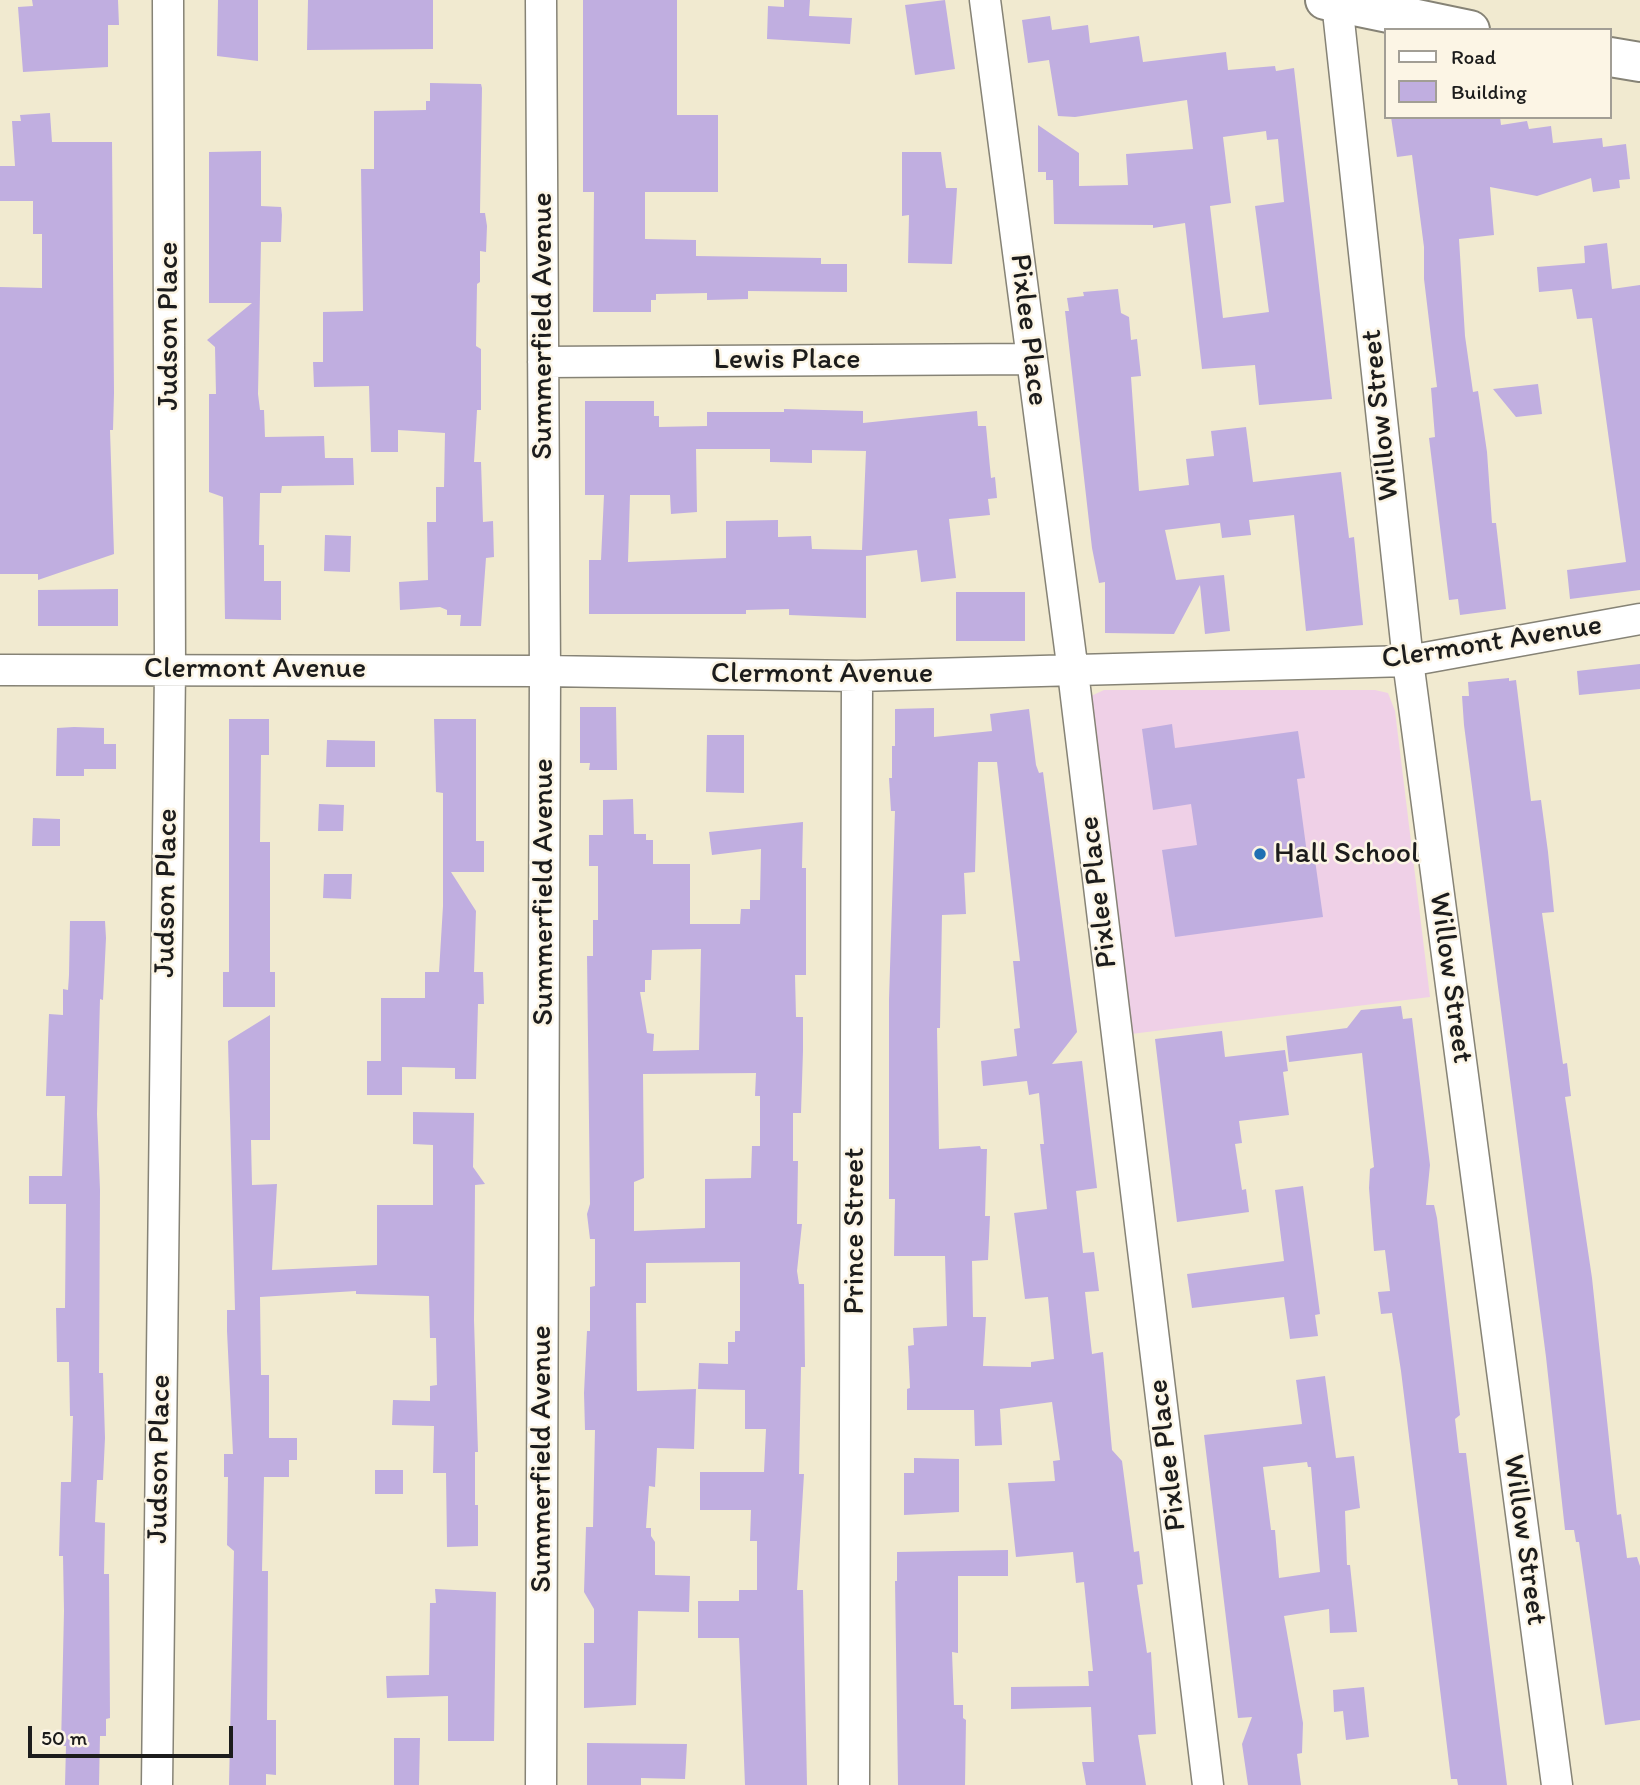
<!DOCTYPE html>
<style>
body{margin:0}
#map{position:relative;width:1640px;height:1785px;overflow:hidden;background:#f1ead0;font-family:Itim,sans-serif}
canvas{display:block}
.legend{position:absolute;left:1384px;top:28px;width:228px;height:91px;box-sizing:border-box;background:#fcf5e5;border:2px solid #a29e95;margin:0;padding:9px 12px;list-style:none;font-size:21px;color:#1c1c1c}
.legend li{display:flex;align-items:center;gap:14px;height:35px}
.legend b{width:35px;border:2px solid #a29e95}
.scale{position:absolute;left:28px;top:1726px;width:205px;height:32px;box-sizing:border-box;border:4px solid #1c1c1c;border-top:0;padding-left:9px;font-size:21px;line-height:24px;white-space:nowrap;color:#1c1c1c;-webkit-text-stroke:5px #fcf5e5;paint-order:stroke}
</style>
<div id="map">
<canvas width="1640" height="1785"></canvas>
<ul class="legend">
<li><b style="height:9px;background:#fff"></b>Road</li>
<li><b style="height:19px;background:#c0aee0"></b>Building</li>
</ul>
<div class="scale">50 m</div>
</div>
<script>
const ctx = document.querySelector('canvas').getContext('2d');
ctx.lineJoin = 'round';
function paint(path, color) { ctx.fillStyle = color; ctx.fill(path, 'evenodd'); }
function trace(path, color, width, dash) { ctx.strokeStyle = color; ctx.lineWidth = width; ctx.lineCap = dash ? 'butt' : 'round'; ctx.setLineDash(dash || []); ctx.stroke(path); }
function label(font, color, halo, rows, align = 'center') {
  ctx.font = font + ' Itim,sans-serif'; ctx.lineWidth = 5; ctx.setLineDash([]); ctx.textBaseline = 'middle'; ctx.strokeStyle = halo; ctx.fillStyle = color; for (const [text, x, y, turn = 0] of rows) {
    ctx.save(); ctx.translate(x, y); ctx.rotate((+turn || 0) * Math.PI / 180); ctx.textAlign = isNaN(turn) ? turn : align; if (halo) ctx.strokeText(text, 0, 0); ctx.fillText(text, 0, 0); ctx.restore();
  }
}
const built = new Path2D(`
 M1104,690H1375L1388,693L1395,711L1430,997L1131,1034L1091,696Z`);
const building = new Path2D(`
 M32,0H118L119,25H108V67L23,72L18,7L33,6Z
 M218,0H258V61L217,56Z
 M308,0H433V49L307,50Z
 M583,0H677V115H718V192H645V239L696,240V256L821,258V264H847V292L748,291V299L707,300V293L656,294V300H651V312H593L594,192H583Z
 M784,0H810L809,16L852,18L850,44L767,39L768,6L784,7Z
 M945,0L955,69L915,75L905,5Z
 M1050,16L1052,30L1088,25L1090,43L1139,36L1143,62L1226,52L1228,70L1275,66L1276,71L1294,68L1332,399L1259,405L1255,365L1202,369L1185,223L1153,228V225L1054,224L1053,180H1046V172H1038V125L1079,153V186L1128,185L1126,154L1193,149L1187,100L1075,117L1058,116L1049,60L1028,63L1022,20ZM1266,131L1267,140L1278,139L1284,202L1255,206L1269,312L1223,318L1210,206L1231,203L1223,137Z
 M430,83L481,84L482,88L480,213H485L487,226L486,252L480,251V282L477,284L476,346L481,349V410H477L474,462H481L483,522L493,521L494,557L486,558L481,626H460L461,615H447V610L440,607L400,610L399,582L428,580L427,522H436V487H444L445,433L398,430V452H371L369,386L314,387L313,362H323V312L363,311L361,169H374V111L426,110V101H430Z
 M50,113L52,142H112L114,393L113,430H110L114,554L38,580V574H0V287L42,288V234H33V201H0V166H15L12,121H21L20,115Z
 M1391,117H1500L1501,125L1527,121L1529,129L1551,126L1553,143L1602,138L1603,147L1626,144L1630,179L1619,180L1620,188L1593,192L1591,178L1537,196L1490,187L1494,235L1459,239L1465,336L1473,392L1478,391L1487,452L1492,523H1496L1506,609L1460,615L1458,599L1449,600L1429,438L1435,437L1431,388L1437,387L1424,279V247L1412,155L1397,157Z
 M261,151V206L281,207L282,215L281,242H261L258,394L260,410H264L265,437L324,436L325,458H353L354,485L282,486L281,493H260L259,545H264V581H281V620L225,619L223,497L209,492V394H216L215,347L207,340L252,303H209V152Z
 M902,152H941L946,188H957L952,264L908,263L909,215L902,216Z
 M1607,243L1612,289L1640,285V590L1570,599L1567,570L1626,562L1592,318L1577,319L1572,289L1539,292L1537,267L1585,263L1584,246Z
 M1118,289L1121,313L1129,317L1131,340L1137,339L1141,376L1131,377L1139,491L1189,485L1186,459L1214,456L1211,431L1246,427L1253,482L1341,472L1349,538L1354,537L1363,625L1306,631L1294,515L1249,520L1251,535L1222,538L1220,523L1165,530L1176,580L1224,575L1230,631L1205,634L1200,585L1174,634L1105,633V582L1099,583L1092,548L1065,311H1069L1067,298L1084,296L1083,292Z
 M1538,384L1542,414L1516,417L1493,389Z
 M585,401H654V416H659V427L707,426V412H784V409L863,411V423L977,411L978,426H986L991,478L995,477L997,498L988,499L990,515L949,519L956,578L921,582L917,550L866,556V618L789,615V609L746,610V614H589V560H601L604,495H585ZM696,449H770V462L812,463V450L866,451L862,550L812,549L811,536L778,537V520L726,521V558L628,562L630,495H670L671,514L697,512Z
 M325,535L351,536L350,572L324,571Z
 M118,589V626H38V590Z
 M956,592H1025V641H956Z
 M1640,664V689L1579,695L1577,671Z
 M1509,678V681L1516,680L1531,801L1541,800L1548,852L1554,912L1542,913L1563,1064L1567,1063L1571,1096L1565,1097L1592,1278L1617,1515L1621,1514L1627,1558L1637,1557L1640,1566V1720L1605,1725L1579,1542H1576L1574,1530H1565L1546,1357L1464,725L1462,696H1469L1468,682Z
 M580,707H616L617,770H589L590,763H580Z
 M934,708V737L992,731L990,714L1029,709L1036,765L1039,773L1043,772L1077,1032L1052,1064L1082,1061L1097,1188L1076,1191L1083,1253L1094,1252L1099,1291L1085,1292L1092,1354L1103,1352L1112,1450L1122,1461L1134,1552L1139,1551L1143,1584L1137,1585L1147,1653L1151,1652L1156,1734L1138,1735L1146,1785H1086L1082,1762H1094L1091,1707L1011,1709V1687L1089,1686L1088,1671H1093L1084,1582L1076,1583L1073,1552L1016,1557L1008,1483L1055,1481L1053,1461L1060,1460L1052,1402L1000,1409L1002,1445L975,1446L974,1410H907V1389L910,1388L908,1346L914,1345L913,1328L947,1326L945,1256H894L895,1199H889V999L895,811H891L889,778H892V746H895V709ZM978,762H997L1020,961H1013L1020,1028L1014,1029L1017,1056L981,1061L983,1086L1027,1081L1029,1095L1039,1093L1044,1144H1040L1047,1209L1014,1213L1025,1299L1048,1297L1054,1359L1031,1362V1367L983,1366L986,1317H973L972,1261L988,1260L990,1216H985L987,1149H981L980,1146L939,1149L937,1028H940L942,915L966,914L964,873L975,872Z
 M229,719H269V755H261L260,842H270V972H275V1007H223V972H229Z
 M434,719H476V841H484V872H451L476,911L474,972H483L484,1004H478L476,1079H455V1068L402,1067V1095H367V1061H381V998H425V972H439L443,906V793L436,792Z
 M1172,724L1175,748L1298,731L1305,778L1297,779L1308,861L1315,860L1323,917L1175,937L1162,850L1197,845L1191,804L1153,810L1142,729Z
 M74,727L104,728V744H116V769H84V776H56L57,728Z
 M707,735H744V793L706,792Z
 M327,740L375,741V767H326Z
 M633,799L634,834H646V840H653V864H690V924H740L741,909H750V900H760L761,849L712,855L709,832L803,822L802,868H806V975H795L796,1017H803V1051L801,1113H793V1161H798L797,1224H802L797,1271L799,1284H804L805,1367H801L799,1474H804L797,1590H803L807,1785H745L739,1638H698V1601H739V1590H757V1541H750L751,1510H700V1472H764L766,1429H745V1390L698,1389L699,1363L728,1364V1342H735V1331H740V1262L646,1263V1303H636L637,1391L696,1389L694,1449L657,1448L655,1487L649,1486L646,1528H651V1536L655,1542V1575L690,1576L689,1612L638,1611L636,1705L584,1708V1643H594V1609L584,1592L586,1527H593L595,1430H585L584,1393L587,1331H590V1287L595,1286V1239H590L587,1214L590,1204L587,956H593V920H598V866H589V835H603V800ZM701,949L699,1050L653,1051L654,1034L647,1033L640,992H645V980H651L652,950ZM756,1073L755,1096H760V1146H752L751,1178L705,1179V1228L634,1231V1182L644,1178L643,1074Z
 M319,804L344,805L343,831H318Z
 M33,818L60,819V846H32Z
 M324,874H352L351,899L323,898Z
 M70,921H105L106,938L103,1000L100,999L97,1114L100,1190L99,1373H103L105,1438L103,1480H97L95,1522L105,1523L104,1574H109L110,1718L106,1719V1736H100L99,1785H65L66,1746H61L64,1611L63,1556H59L61,1482H71L73,1416H70L69,1362H57L56,1308H65L66,1204H29V1176H62L65,1096H46L49,1014L63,1015V989L68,990L69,975Z
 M1401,1006L1403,1019L1412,1018L1430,1165L1426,1205H1434L1437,1218L1460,1415L1455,1419L1459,1453H1466L1507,1785H1458L1457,1779H1451L1401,1371L1392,1313L1381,1314L1378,1292L1390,1291L1385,1250L1374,1251L1369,1188L1370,1169L1374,1167L1362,1053L1289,1062L1286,1036L1347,1028L1361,1010Z
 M270,1015V1140H251L252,1185L277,1184L272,1270L377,1265V1205H433V1145L413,1144V1112L474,1113L473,1167L485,1184L475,1185L474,1320L478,1452H475V1505H478V1546L447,1547L446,1473H433L434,1426L392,1425L393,1400L430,1401V1386L437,1385L436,1338H430L429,1296L356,1294V1291L260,1297L261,1375H269V1438H297V1460H289V1477H264L262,1571H268L267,1720H276V1775L266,1774V1785H229L234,1551L227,1545L228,1477H224V1454H233L227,1331V1310H235L228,1041Z
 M1222,1031L1225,1057L1285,1050L1288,1071L1283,1072L1289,1115L1239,1121L1242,1143L1235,1144L1242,1190L1246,1189L1249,1212L1177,1222L1155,1039Z
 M1303,1186L1320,1314L1315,1315L1318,1336L1290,1339L1284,1297L1192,1308L1187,1274L1284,1261L1275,1190Z
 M1325,1376L1336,1458L1354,1456L1360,1508L1345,1511L1347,1565H1350L1357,1632L1330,1633L1329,1609L1284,1616L1303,1723L1302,1753L1297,1754L1301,1785H1248L1242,1744L1252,1717L1238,1718L1204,1435L1302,1424L1296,1380ZM1307,1462L1308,1467H1311L1320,1572L1279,1578L1275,1530H1271L1263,1467Z
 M914,1458L959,1459V1512L904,1515V1473H914Z
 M375,1470H403V1494H375Z
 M1008,1550V1576H958V1653L952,1652L954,1705H963V1718L966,1720L965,1785H898L895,1581H897V1552Z
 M435,1589L496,1592L494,1741H448V1696L387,1698L386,1676L429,1675L430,1603H436Z
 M1364,1687L1369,1737L1346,1740L1343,1711L1334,1712L1333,1690Z
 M394,1738H420L419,1785H394Z
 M587,1743L687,1744L685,1779L641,1778V1785H587Z`);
const street = new Path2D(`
 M541,0L545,671L541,1785
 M985,0L1073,672L1208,1785
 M1337,2L1408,661L1557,1785
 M543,362L1031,359
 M0,670L545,671L857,676L1408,661L1640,619
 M157,1785L170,669L168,0
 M854,1785L857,676`);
const primary = new Path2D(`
 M1325,0L1470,30
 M1610,57L1640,62`);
const markers = [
 [1260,854,7,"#1f6fb2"]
];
const streetNames = [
 ["Judson Place",169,326,-90],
 ["Summerfield Avenue",543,326,-90],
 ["Pixlee Place",1028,330,83],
 ["Lewis Place",787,360],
 ["Willow Street",1381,415,-96],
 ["Clermont Avenue",1492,643,-9],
 ["Clermont Avenue",255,669],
 ["Clermont Avenue",822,674],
 ["Summerfield Avenue",544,892,-90],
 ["Pixlee Place",1099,892,-97],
 ["Judson Place",167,893,-89],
 ["Willow Street",1450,978,82],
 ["Prince Street",855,1231,-90],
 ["Pixlee Place",1168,1455,-97],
 ["Judson Place",160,1459,-89],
 ["Summerfield Avenue",542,1459,-90],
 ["Willow Street",1524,1540,82]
];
const poiNames = [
 ["Hall School",1274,854]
];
paint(built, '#efd0e7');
paint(building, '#c0aee0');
trace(street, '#868376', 33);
trace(primary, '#868376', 42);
trace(street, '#fff', 30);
trace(primary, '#fff', 38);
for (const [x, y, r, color] of markers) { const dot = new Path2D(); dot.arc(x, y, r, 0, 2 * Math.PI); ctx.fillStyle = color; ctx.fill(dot); trace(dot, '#fcf5e5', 2.5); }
label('30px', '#1c1c1c', '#fcf5e5', streetNames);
label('30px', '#1c1c1c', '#fcf5e5', poiNames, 'left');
</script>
